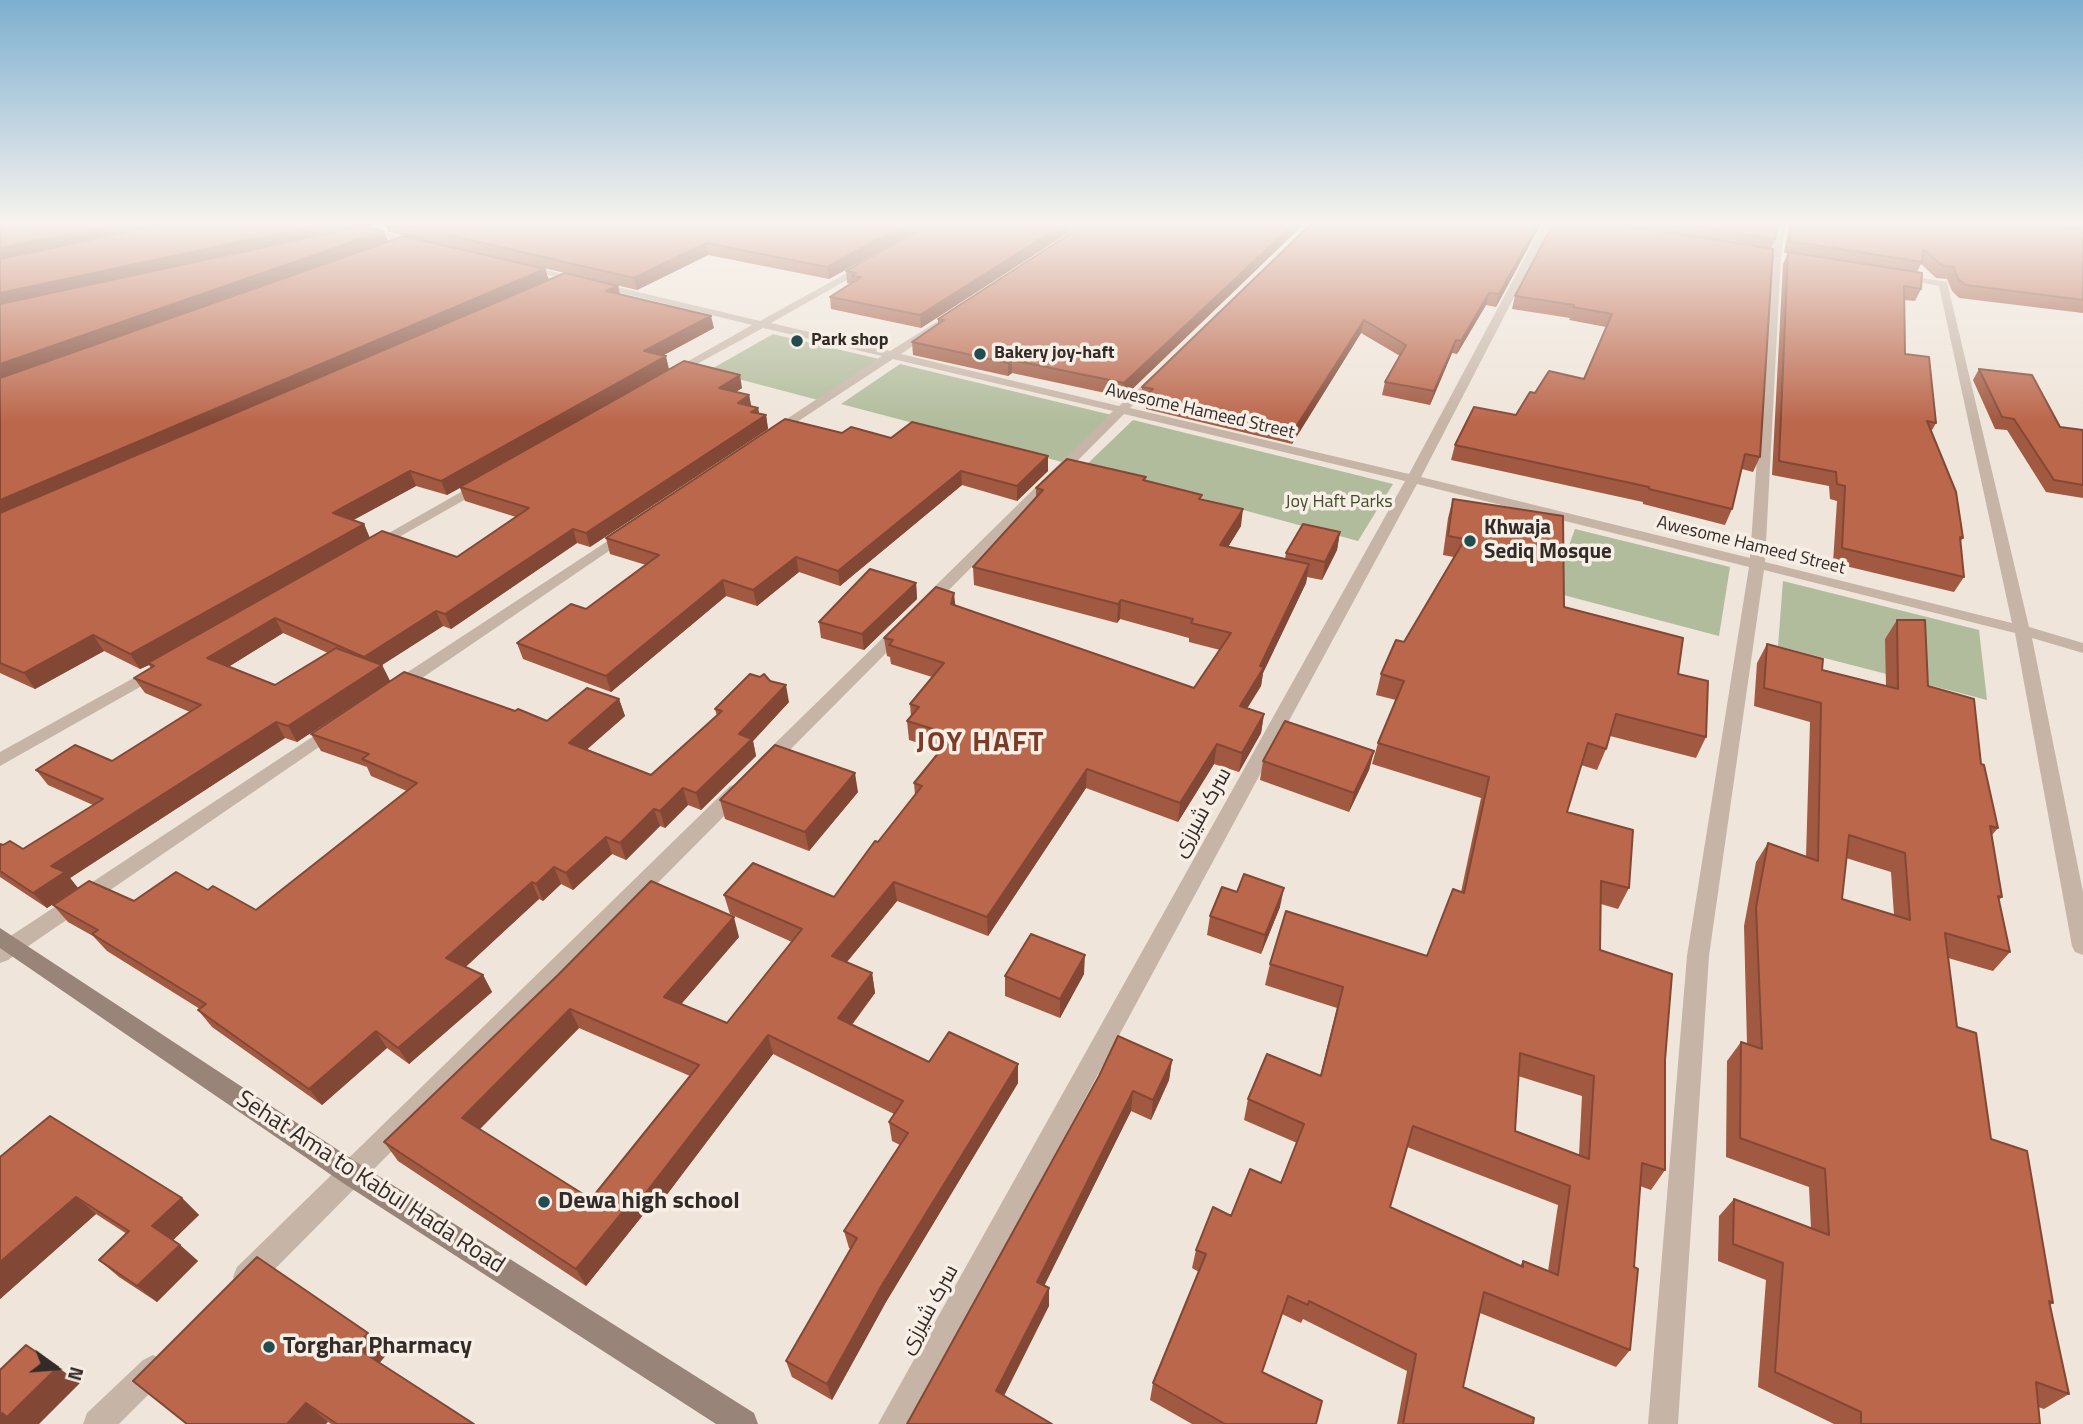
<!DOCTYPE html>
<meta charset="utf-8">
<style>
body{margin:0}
#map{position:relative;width:2083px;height:1424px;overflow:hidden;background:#efe5da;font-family:"Titillium Web",sans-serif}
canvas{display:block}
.north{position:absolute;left:21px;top:1333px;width:70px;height:70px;-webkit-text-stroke:5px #f7efe6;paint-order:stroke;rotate:106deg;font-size:19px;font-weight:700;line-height:28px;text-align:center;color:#332b27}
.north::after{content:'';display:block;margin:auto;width:24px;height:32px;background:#332b27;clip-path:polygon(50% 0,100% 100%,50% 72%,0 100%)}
</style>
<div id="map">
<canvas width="2083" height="1424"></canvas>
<div class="north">N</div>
</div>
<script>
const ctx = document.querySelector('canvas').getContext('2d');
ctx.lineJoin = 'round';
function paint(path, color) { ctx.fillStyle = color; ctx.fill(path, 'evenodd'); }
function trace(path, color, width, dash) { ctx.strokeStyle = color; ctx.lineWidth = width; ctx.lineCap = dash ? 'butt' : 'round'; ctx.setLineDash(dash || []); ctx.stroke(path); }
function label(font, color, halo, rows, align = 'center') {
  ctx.font = font + ' "Titillium Web",Cairo,sans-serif'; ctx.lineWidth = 7; ctx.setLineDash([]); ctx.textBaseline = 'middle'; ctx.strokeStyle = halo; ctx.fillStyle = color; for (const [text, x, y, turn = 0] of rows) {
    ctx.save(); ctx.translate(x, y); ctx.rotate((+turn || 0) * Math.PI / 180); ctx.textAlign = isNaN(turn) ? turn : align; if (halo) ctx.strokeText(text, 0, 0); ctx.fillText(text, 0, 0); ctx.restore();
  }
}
const green = new Path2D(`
 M773,334L879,359L818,400L708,371Z
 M900,364L1116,416L1066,463L841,404Z
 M1133,420L1393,484L1358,541L1084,467Z
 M1575,529L1730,567L1719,636L1552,592Z
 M1783,581L1979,630L1987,700L1778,646Z`);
const street = new Path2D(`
 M1544,222H1553L1421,477L1750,558L1771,257L1778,222H1786L1781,257L1765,562L2012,623L1939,286L1894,277L1899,274L1947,282L2029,627L2083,643V653L2032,638L2083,892V955L2075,952L2072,946L2015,633L1764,570L1709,956L1678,1424H1648L1687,956L1749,567L1417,484L909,1424H878L1405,481L1124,414L932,607L926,609L918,604L920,601L1113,411L893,359L774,437L768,433L770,430L882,356L763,328L673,377L669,376V372L752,325L520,268L525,265L760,321L865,263L868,264V268L771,323L890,351L943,318L947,319V323L901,354L1119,406L1157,372L1161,373V377L1130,408L1409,474Z
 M368,229L420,240L425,243L420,246L365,234V230Z
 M482,480L487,481V487L378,549L373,550L366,546Z
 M626,529L631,530L633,533L631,536L400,693H388L385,689L388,685Z
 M901,624L909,629L907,632L772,768H758L756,764L758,760L895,626Z
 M157,665L165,670L163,674L0,766V752Z
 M335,722L341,724L344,728L341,732L8,960L0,963V943Z
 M737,784L744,786L746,791L744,796L257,1287L247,1291L237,1287L233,1277L237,1267L730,786Z
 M153,1355L163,1360L168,1370L163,1380L119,1424H83L87,1413L143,1360Z`);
const secondary = new Path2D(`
 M0,928L361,1165L754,1413L758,1424H716L343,1183L0,948Z`);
const wall = new Path2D(`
 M0,222H932L829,279L708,255L637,290L594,280L620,294L714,328L662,356L669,369L742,388L736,392L749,395L751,406L758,408L759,413L766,415L768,429L590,547L577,543L451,629L443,626L382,665L390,681L297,742L285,738L70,878L78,888L47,908L0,877V844L23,849L93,805L48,785L36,770L112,761L190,712L145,693L134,678L151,668L149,665L140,669L104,651L35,689L0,673ZM385,223L388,232L565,273L549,280L545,269L388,241L384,231L366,227ZM416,486L447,495L460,488L465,501L516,517L457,557L370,538L364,524L353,520ZM283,633L328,653L275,685L228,667Z
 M933,222H1085L921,328L831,309L830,297L851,284L847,283L846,271Z
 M1088,222H1306L1124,397L1012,373L1008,376L913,355L912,342L938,324V319Z
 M1313,222H1542L1496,307L1486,305L1457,354L1452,353L1430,405L1382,395L1385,382L1400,356L1361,333L1292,444L1146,409V402L1141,401L1142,387Z
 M1554,222H1778L1775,239L1771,249L1760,457L1753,472L1742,469L1732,509L1725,525L1643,504V502L1451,460L1455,445L1516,415L1535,393L1584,379L1606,327L1569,320L1570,318L1512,309L1515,296Z
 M1789,222H2083V313L1959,298L1952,291L1947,279L1936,278L1921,264L1917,272L1921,289L1915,301L1904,300L1905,354L1936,423L1931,432L1963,538L1960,542L1964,577L1954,592L1833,563L1837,501L1830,499L1829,486L1772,475L1783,264L1788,253H1784Z
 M1979,369L2060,427L2083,430V498L2046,492L2007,430L1995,429L1973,380Z
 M842,433L1048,456V471L1017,501L962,485L840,586L799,572L757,606L726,596L611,692L523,659L517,643L586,609L646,565L610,554L606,538Z
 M1146,481L1202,500L1241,526L1228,547L1285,559L1286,553L1340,532L1337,550L1322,580L1307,577L1306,583L1263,673L1261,686L1247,708L1264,714L1261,733L1239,772L1214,764L1178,822L1086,788L988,936L897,901L847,962L872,973L875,993L852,1025L929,1062L1018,1064V1083L886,1302L832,1400L792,1377L786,1361L851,1249L849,1248L844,1231L900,1145L892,1141L889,1122L894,1114L773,1054L653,1213L647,1210L586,1286L398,1161L384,1142L558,975L739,937L681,1004L727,1023L792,942L730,914L724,895L834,897L915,795L914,783L941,750L909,740L907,721L911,717L910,704L932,677L891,664L890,657L887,656L884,638L955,605L1194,688L1220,650L1189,642V638L1120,619L1117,623L974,585L973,567L1036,498V488ZM579,1028L690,1076L591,1199L480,1129Z
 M1453,499L1564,607L1678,674L1706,737L1696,758L1610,736L1606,749L1597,770L1581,765L1567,812L1629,888L1618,909L1601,904L1600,950L1665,1060V1170L1651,1190L1640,1186L1634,1267L1630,1350L1616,1367L1480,1313L1463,1387L1533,1424H1397L1407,1371L1303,1319L1301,1323L1282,1314L1262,1372L1316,1424H1192L1150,1400L1153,1383L1199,1272L1192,1268L1196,1250L1231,1216L1281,1183L1297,1143L1244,1120L1248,1099L1320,1076L1337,1008L1265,985L1270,964L1427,956L1461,892L1481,798L1372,764L1378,743L1396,700L1376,695L1381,674L1404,642L1454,557L1443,555L1448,518ZM1518,1076L1582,1096L1579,1155L1515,1131ZM1407,1147L1558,1205L1548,1271L1523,1261L1520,1266L1390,1207Z
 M916,583L917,599L864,650L821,638L819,622Z
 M1897,620L1928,686L1981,764L1998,828L1992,835L2002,897L1999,900L2010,952L1993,971L1948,958L1957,1027L1991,1139L2053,1303L2050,1305L2069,1394L2044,1409L2038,1407L2040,1424H1834L1758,1387L1766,1280L1718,1261L1719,1216L1734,1199L1811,1228L1809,1187L1726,1157L1727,1061L1741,1042L1747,1044L1744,926L1756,862L1768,843L1806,857L1810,722L1754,706L1757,663L1767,644L1822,670L1886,686L1885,639ZM1846,858L1891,872L1894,915L1842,899Z
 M619,699L625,716L587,749L651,775L717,716L715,709L789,702L753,741L756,756L701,810L688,805L665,828L660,826L626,860L612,854L573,890L561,884L543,901L539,899L465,967L483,975L492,992L409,1064L387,1048L322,1105L212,1027L198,1010L200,1009L107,951L93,936L68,922L53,905L134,901L208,890L256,910L407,791L371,776L367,767L321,751L311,734L547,721Z
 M1374,751L1369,770L1349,812L1260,780L1263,761Z
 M858,792L809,851L725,819L720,800Z
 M1280,907L1261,954L1207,935L1210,916Z
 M1084,974L1060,1018L1005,996V976Z
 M1172,1060L1169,1080L1151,1120L1131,1111L1044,1286L1049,1288V1306L907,1424L1099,1076Z
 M50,1116L182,1198L199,1215L173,1240L180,1245L198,1261L157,1302L119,1277L99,1260L127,1234L96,1214L0,1299Z
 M368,1333L388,1353L379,1363L474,1424H331L328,1422L187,1424Z`);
const shadedWall = new Path2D(`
 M127,222H186L0,260V248Z
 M332,222L385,223L0,306V293Z
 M911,222H932L829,279L827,267Z
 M1067,222H1085L921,328L920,315Z
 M1296,222H1306L1124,397V383Z
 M1539,222H1542L1496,307L1499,294Z
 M384,231L388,242L0,380V364Z
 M706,243L708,255L637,290L634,278Z
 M545,269L549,281L0,518V500Z
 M618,286L621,298L606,291Z
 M1489,293L1486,305L1457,354L1461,341Z
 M711,316L714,328L647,364L644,351Z
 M1364,320L1361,333L1292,444L1294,430Z
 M1456,340L1452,353L1430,405L1434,391Z
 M666,356L669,369L447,495L441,481Z
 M1012,360V373L1008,376V363Z
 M740,375L742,388L721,401L719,388Z
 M749,395L752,409L738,403Z
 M758,408L760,420L766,415L768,429L590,547L586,533Z
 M1048,456V471L1017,501V486Z
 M410,471L416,486L339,528L333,513Z
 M961,471L962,485L840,586L838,571Z
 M1243,509L1241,526L1218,563L1220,545Z
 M364,524L370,539L148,663L149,665L140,669L130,654Z
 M573,529L577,543L451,629L445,614Z
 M1340,532L1337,550L1322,580L1325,562Z
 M796,557L799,572L757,606L753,590Z
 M1309,564L1306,583L1263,673L1261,686L1237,725L1240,706Z
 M723,580L726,596L611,692L606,676Z
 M916,583L917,599L864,650L862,634Z
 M954,593L956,611L951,604Z
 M1121,600L1120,619L1117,623L1118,604Z
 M436,611L443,626L371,672L364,657Z
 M275,618L283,633L217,674L207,658Z
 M93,635L104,651L35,689L24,673Z
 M382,665L390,681L297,742L288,726Z
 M786,685L789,702L753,741L756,756L701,810L696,793L739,734Z
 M619,699L625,716L575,760L569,743Z
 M1264,714L1261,733L1239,772L1242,753Z
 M276,722L285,738L70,878L78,888L47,908L33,893L51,866Z
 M1217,744L1214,764L1178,822L1180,803Z
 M1374,751L1369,770L1349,812L1354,793Z
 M1087,769L1086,788L988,936L987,917Z
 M855,773L858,792L809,851L805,832Z
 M683,788L688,805L665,828L660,811Z
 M654,809L660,826L626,860L620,843Z
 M606,837L612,854L573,890L566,873Z
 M554,867L561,884L543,901L536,884Z
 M532,882L539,899L456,976L446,958Z
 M894,882L897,901L836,975L832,956Z
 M1284,888L1280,907L1261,954L1265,935Z
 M734,917L739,937L671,1016L664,997Z
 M1085,955L1084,974L1060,1018V999Z
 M872,973L875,993L842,1037L838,1018Z
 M483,975L492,992L409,1064L398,1048Z
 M570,1009L579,1028L473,1136L462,1118Z
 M376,1031L387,1048L322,1105L309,1089Z
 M768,1035L773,1054L653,1213L644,1195Z
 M1172,1060L1169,1080L1151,1120L1153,1100Z
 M1018,1064V1083L886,1302L832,1400L827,1384L882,1285Z
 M1133,1091L1131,1111L1037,1300V1282Z
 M639,1192L647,1210L586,1286L576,1269Z
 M76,1197L96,1214L0,1299V1262Z
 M182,1198L199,1215L170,1243L152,1226Z
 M180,1245L198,1261L157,1302L137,1286Z
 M1049,1288V1306L998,1408L996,1391Z
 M368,1333L388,1353L376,1367L355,1347Z
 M26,1345L80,1383L39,1424H0V1415Z
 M306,1403L328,1422L326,1424H287Z`);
const building = new Path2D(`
 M0,222H127L0,248Z
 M174,222H332L0,293V259Z
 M392,222H911L827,267L706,243L634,278Z
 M933,222H1067L920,315L830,297L861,277L852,276L856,273L846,271Z
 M1088,222H1296L1124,383L1012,360L1008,363L912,342L944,320L938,319Z
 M1313,222H1539L1499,294L1489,293L1461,341L1456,340L1434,391L1385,382L1406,345L1364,320L1294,430L1147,395L1153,389L1142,387Z
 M1554,222H1602L1773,249L1760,457L1745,454L1732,509L1649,489V487L1455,445L1474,407L1516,415L1530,392L1535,393L1549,371L1584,379L1612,314L1573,307L1574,305L1515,296Z
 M1666,222H1778L1775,239Z
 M1792,222H2031L2083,230V300L1966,285L1958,279L1954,267L1943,266L1923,249L1922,262L1789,241Z
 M362,226L384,231L0,364V304Z
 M404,236L545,269L0,500V378Z
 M1788,252L1922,273L1921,289L1904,286L1905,354L1929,357L1936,423L1927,421L1956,492L1963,538L1960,537L1964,577L1842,548L1845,486L1837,484L1836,472L1779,461Z
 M565,273L618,286L606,291L711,316L644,351L666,356L441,481L410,471L333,513L364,524L130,654L93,635L24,673L0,663V513Z
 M684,361L740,375L719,388L749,395L738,403L758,408L751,412L766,415L586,533L573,529L445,614L436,611L364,657L275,618L207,658L275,685L336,648L382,665L288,726L276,722L51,866L65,872L33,893L0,871V844L3,845L10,841L23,849L103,799L36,770L75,745L112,761L201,705L134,678L154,666L148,663L382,531L457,557L529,508L460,487Z
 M1979,369L2032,375L2060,427L2083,430V485L2054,480L2014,419L2002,417Z
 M785,419L842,433L851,427L891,438L912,422L1048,456L1017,486L961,471L838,571L796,557L753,590L723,580L606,676L517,643L571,604L586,609L659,555L606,538Z
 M1067,459L1146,477L1143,480L1202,495L1199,499L1243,509L1220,545L1309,564L1260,666L1264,667L1240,706L1264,714L1242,753L1217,744L1180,803L1087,769L987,917L894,882L832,956L872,973L838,1018L929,1062L949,1032L1018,1064L882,1285L827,1384L786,1361L857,1238L844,1231L908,1133L889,1122L903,1101L768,1035L644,1195L639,1192L576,1269L384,1142L558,975L651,881L734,917L664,997L727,1023L802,929L724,895L753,863L834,897L875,841L878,842L922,786L914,783L953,735L907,721L919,707L910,704L944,663L889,645L893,640L884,638L936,587L954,593L951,604L1194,688L1231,633L1191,623L1193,619L1121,600L1118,604L973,567L1043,490L1036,488ZM570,1009L699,1065L591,1199L462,1118Z
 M1453,499L1563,516L1564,607L1683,638L1678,674L1708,681L1706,737L1616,714L1606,749L1588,743L1567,812L1633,830L1629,888L1601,881L1600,950L1672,974L1665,1060V1170L1642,1163L1634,1267L1638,1269L1630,1350L1484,1292L1463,1387L1534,1418L1533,1424H1403L1416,1354L1309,1301L1308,1305L1288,1296L1262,1372L1322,1401L1316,1424H1225L1153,1383L1206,1254L1196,1250L1213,1207L1231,1216L1250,1169L1281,1183L1304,1124L1248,1099L1267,1054L1321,1076L1343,987L1270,964L1286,911L1427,956L1453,889L1464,893L1489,777L1378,743L1404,681L1381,674L1396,640L1404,642L1465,539L1448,536ZM1520,1053L1594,1076L1589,1159L1515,1131ZM1413,1126L1570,1186L1558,1275L1523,1261V1267L1390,1207Z
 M1303,524L1340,532L1325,562L1286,553Z
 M870,569L916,583L862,634L819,622Z
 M1897,620H1925L1928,686L1974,699L1981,764L1984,765L1998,828L1990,826L2002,897L1998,896L2010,952L1945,933L1957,1027L1976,1033L1991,1139L2027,1151L2053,1303L2049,1301L2069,1394L2036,1382L2040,1424H1861V1412L1775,1372L1783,1263L1733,1244L1734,1199L1829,1235L1825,1169L1740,1138L1741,1042L1762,1049L1756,907L1768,843L1818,861L1821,703L1764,688L1767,644L1823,659L1822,670L1898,689ZM1849,835L1905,853L1910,920L1842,899Z
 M404,672L515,711L518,709L547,721L587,688L619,699L569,743L651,775L722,711L715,709L750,674L760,677L764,674L770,681L786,685L739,734L752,739L696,793L683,788L660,811L654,809L620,843L606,837L566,873L554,867L536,884L532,882L446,958L483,975L398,1048L376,1031L309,1089L198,1010L206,1004L92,934L98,930L53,905L89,881L134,901L176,872L208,890L213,886L256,910L417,783L362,759L369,754L311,734Z
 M1285,721L1374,751L1354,793L1263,761Z
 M775,745L855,773L805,832L720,800Z
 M1244,874L1284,888L1265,935L1210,916L1222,887L1237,892Z
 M1031,934L1085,955L1060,999L1005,976Z
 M1118,1036L1172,1060L1153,1100L1133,1091L1037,1282L1049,1288L996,1391L1052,1424H907L1099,1076Z
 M50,1116L182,1198L152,1226L180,1245L137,1286L99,1260L129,1231L76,1197L0,1262V1157Z
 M257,1257L368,1333L355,1347L474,1424H337L306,1403L287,1424H187L133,1381Z
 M26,1345L58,1367L7,1417L2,1413L0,1415V1370Z`);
const markers = [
 [797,341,7,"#214d50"],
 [980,354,7,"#214d50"],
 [1470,541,7,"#214d50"],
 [544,1202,7,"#214d50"],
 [269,1347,7,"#214d50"]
];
const farPoinames = [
 ["Park shop",811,341],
 ["Bakery joy-haft",994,354]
];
const farStreetnames = [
 ["Awesome Hameed Street",1200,412,13],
 ["Awesome Hameed Street",1751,546,14]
];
const farParknames = [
 ["Joy Haft Parks",1339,503]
];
const poiNames = [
 ["Khwaja",1484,529],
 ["Sediq Mosque",1484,553]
];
const streetNames = [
 ["سرک شیرزی",1203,813,-61],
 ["سرک شیرزی",930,1310,-61]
];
const nearStreetnames = [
 ["Sehat Ama to Kabul Hada Road",370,1183,33]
];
const nearPoinames = [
 ["Dewa high school",558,1202],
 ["Torghar Pharmacy",283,1347]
];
const districtNames = [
 ["JOY HAFT",981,744]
];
paint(green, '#b1bc9c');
paint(street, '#c6b5a7');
paint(secondary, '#998479');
paint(wall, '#a15941');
paint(shadedWall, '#834835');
paint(building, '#bb674c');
trace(building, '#834835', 2);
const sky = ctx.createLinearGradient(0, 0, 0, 422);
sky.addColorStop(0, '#7dafcf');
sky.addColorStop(0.53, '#f8f3ee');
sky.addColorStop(1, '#f8f3ee00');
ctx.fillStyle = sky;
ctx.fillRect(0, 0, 2083, 422);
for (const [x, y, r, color] of markers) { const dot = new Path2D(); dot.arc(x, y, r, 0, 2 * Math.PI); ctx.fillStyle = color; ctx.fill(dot); trace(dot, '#f7efe6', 2.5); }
label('bold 18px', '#332b27', '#f7efe6', farPoinames, 'left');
label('18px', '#332b27', '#f7efe6', farStreetnames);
label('18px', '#424f2d', '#f7efe6', farParknames);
label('bold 21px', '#332b27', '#f7efe6', poiNames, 'left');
label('21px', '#332b27', '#f7efe6', streetNames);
label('24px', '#332b27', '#f7efe6', nearStreetnames);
label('bold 24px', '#332b27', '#f7efe6', nearPoinames, 'left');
ctx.letterSpacing = '2px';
label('bold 28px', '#7a3b27', '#f7efe6', districtNames);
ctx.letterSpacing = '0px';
</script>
